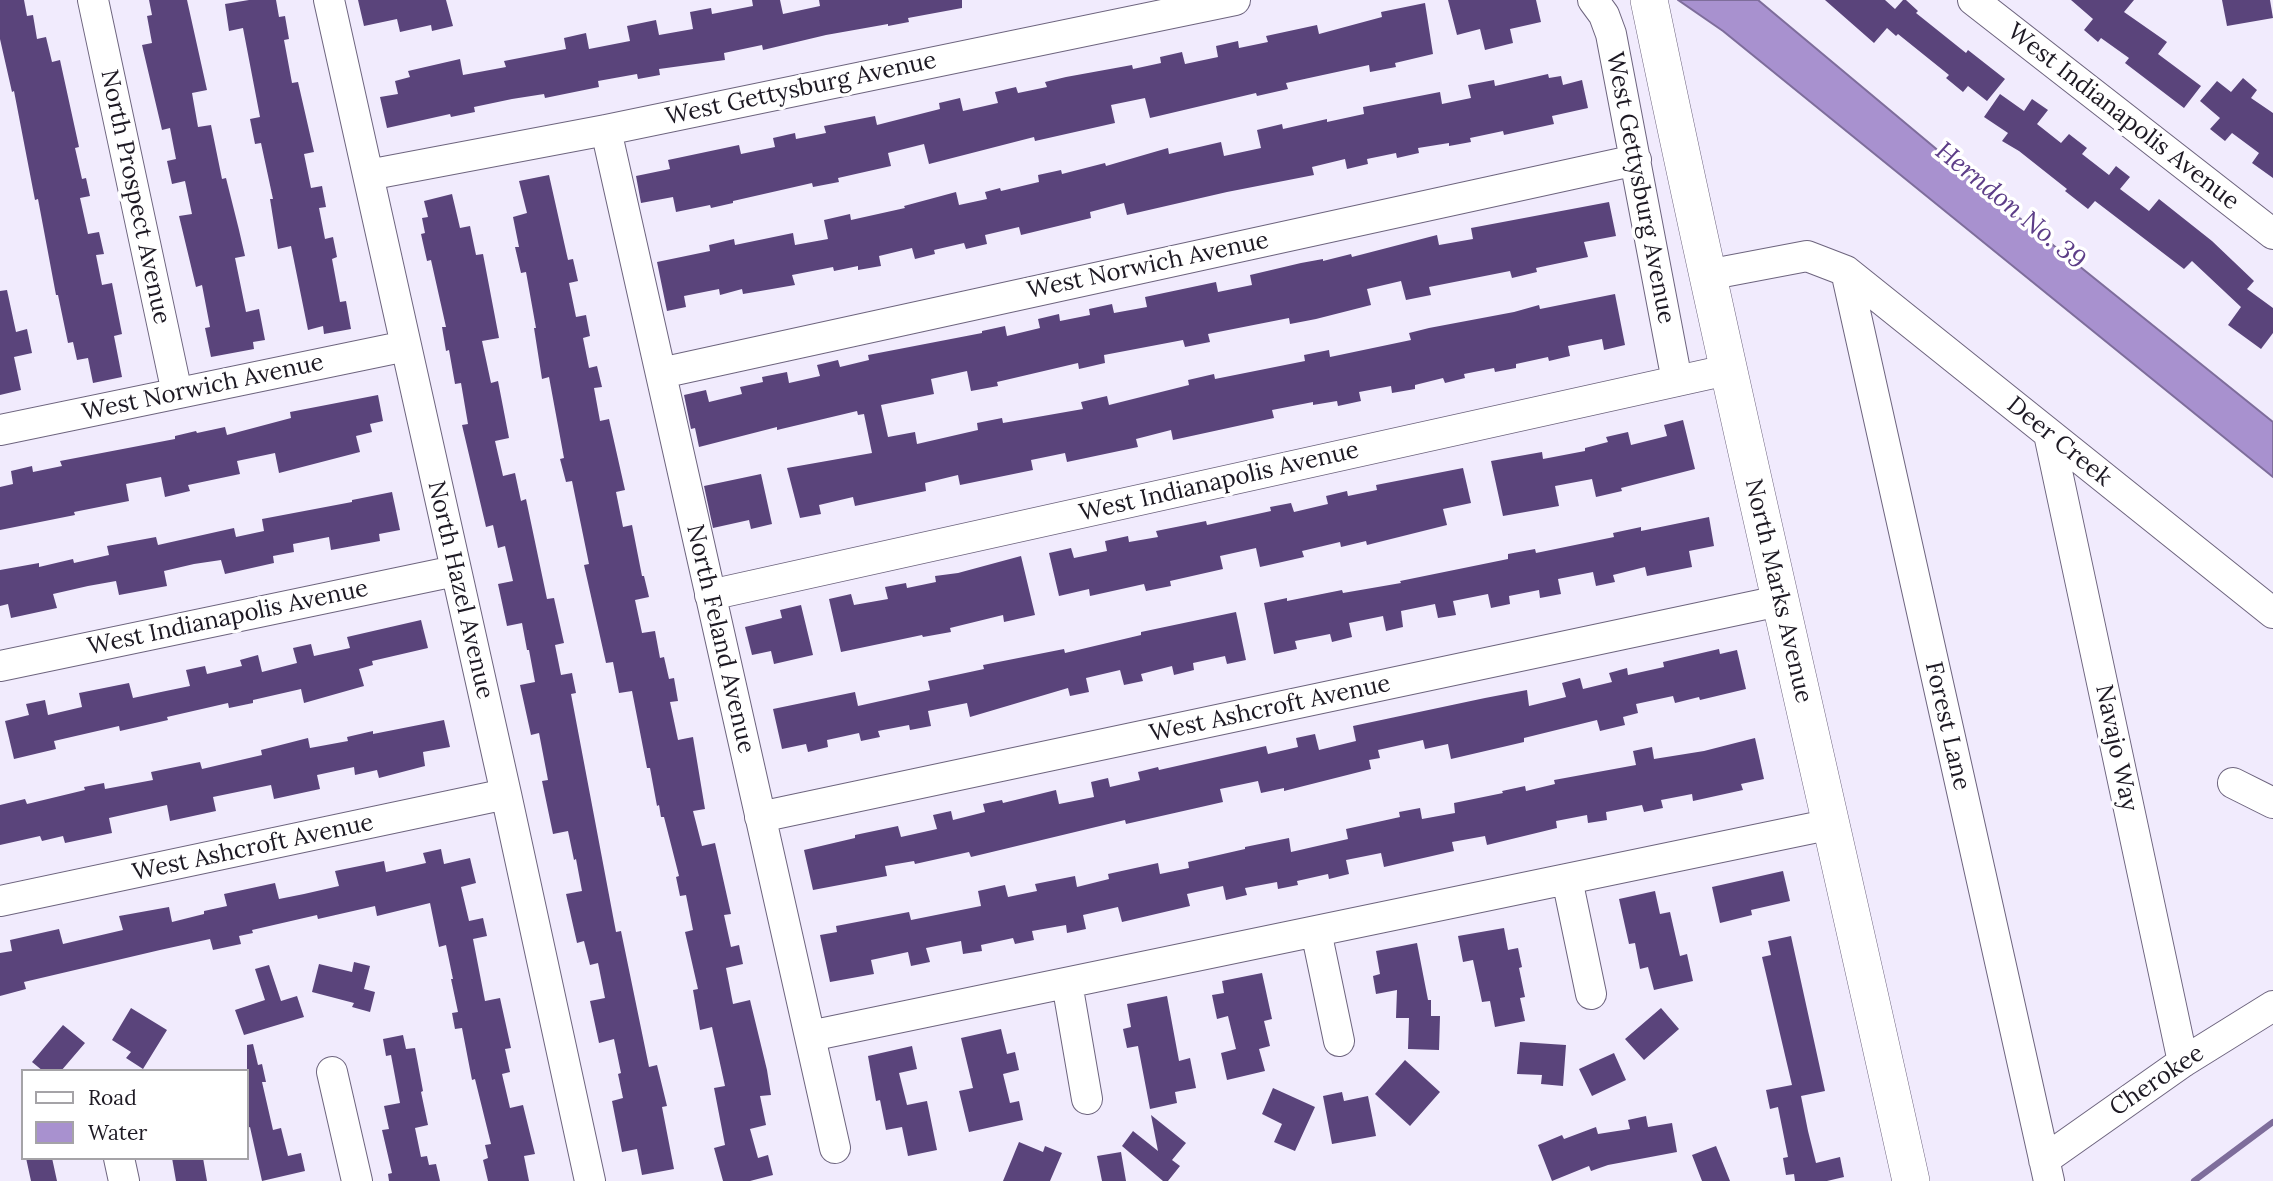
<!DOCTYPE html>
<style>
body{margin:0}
#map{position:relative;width:2273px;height:1181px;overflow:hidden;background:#f1ebfd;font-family:Lora,serif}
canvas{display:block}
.legend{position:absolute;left:21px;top:1069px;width:228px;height:91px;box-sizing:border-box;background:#fff;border:2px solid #a5a3a7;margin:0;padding:9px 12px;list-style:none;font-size:21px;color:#1d1923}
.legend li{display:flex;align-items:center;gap:14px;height:35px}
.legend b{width:35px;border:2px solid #a5a3a7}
</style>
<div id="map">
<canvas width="2273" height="1181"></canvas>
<ul class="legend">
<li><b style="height:9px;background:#fff"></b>Road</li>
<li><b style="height:19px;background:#a891cf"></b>Water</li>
</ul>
</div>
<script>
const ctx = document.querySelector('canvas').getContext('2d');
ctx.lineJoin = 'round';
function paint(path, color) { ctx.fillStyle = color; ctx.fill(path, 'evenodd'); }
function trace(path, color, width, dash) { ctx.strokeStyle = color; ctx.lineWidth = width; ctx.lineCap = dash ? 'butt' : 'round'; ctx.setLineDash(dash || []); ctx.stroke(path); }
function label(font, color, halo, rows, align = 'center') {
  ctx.font = font + ' Lora,serif'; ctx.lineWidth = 7; ctx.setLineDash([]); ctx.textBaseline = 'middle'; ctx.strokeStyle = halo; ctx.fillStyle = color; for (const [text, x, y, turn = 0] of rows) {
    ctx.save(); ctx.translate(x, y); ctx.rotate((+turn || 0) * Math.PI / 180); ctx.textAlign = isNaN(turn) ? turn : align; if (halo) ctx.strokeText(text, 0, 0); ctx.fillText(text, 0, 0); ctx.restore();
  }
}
const water = new Path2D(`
 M1678,0H1758L2007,208L2273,422V477L1723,31Z`);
const stream = new Path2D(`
 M2194,1181L2273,1122`);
const building = new Path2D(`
 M0,0H24L27,16L33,15L37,39L46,37L52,62L60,60L79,147L75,148L82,179L86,178L90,196L80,198L88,234L99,232L104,254L96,255L102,285L112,283L122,334L114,336L122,377L93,383L88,358L77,360L73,342L68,343L58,295H56L38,199L35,200L14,91L12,92L0,39Z
 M149,0H187L207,90L192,93L198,127L211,125L222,179L226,178L239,230L245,256L235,258L246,312L259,309L265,340L253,342L254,349L211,357L205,328L210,327L202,285L196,287L179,216L192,214L185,181L172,184L167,161L176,159L170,128L162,130L142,45L152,43L147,16L152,15Z
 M249,0H276L279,17L285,16L289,39L284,40L292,83L298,82L314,152L304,154L311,188L322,186L326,207L319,208L325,239L333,237L337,257L332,259L340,302L346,301L351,329L324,334L323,326L308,330L291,246L278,249L270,199H273L261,143L255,144L250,119L260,117L243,28L229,31L225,4Z
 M358,0H446L453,26L432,31L431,25L400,32L397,19L364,26Z
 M752,0H780L783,14L820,6L819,0H962V8L908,18L909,22L888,26V24L826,35L763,50L762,45L724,53L725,60L659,69L660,75L638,79L637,74L598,81L599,87L545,98L544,94L512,99L474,107L475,112L451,117L450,114L387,128L380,97L398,94L395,81L410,77L408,71L460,59L463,75L506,67L504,61L566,49L564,38L586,33L589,49L630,41L627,26L656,20L659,35L693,29L690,12L711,8L712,14L753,6Z
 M1448,0H1536L1541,22L1510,29L1513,43L1485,50L1480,29L1457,35Z
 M1825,0H1885L1895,9L1903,0H1906L1918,11L1916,13L1966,53L1968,50L2005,79L1987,101L1968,86L1963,92L1946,78L1949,75L1898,34L1896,36L1887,28L1874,43Z
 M2071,0H2134L2124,12L2167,42L2158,54L2201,86L2184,108L2125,63L2129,58L2101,38L2098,42L2084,30L2093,19Z
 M2222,0H2270L2273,18L2227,26Z
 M1425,3L1433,54L1395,63L1396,67L1370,72L1369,65L1286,83L1288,89L1257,96L1256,93L1150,118L1145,98L1111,105L1115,123L1035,141L1034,137L929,164L924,144L888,153L891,166L838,178L839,182L813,187L812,183L733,201V203L711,208L710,205L676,212L673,197L641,203L636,176L670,169L668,160L739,145L741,154L775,147L773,138L795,133L796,139L826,133L824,126L875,116L877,125L940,109L939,103L960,98L963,111L998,103L995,92L1016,87L1018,93L1047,87L1045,82L1066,77L1132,65L1133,69L1161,63L1160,57L1182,52L1185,64L1218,57L1216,46L1238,41L1239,48L1268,42L1266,36L1317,25L1319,34L1382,17L1381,12Z
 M1548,74L1549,78L1561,76L1563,85L1582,80L1588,108L1552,116L1554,124L1504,135L1503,131L1470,138L1471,142L1449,146V143L1418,148L1419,153L1397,158L1396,153L1367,159L1368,164L1347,169L1345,159L1312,167L1314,175L1227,192L1127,215L1124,203L1090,212L1091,218L1021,235L1019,227L985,235L987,244L966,249L964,243L934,250L935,254L915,259L912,248L879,256L881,266L858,270V266L834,271L833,267L792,275L795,285L743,294L742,289L720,295L719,289L684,296L686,307L667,311L657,262L710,251L709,245L734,239L735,245L793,233L795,245L828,239L824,220L850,214L851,220L905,208L904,206L956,192L959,205L987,199L985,192L1000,188L1001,191L1039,182L1038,175L1061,170L1062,174L1105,163L1106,166L1168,148L1169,154L1221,142L1224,156L1261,148L1257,130L1282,124L1283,129L1327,119V122L1364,114L1363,107L1440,92L1442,104L1471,98L1468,85L1494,80L1495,86Z
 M2243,78L2257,90L2251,98L2273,113V178L2252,163L2259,153L2232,133L2225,141L2210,129L2220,118L2200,101L2217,81L2231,92Z
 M2000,94L2024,111L2032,99L2048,110L2037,124L2061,143L2069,134L2087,148L2082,154L2109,175L2116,166L2130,177L2120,189L2149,211L2159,199L2212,241L2254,281L2247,289L2273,308V333L2261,349L2228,325L2241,307L2192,261L2184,269L2095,201L2088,209L2065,191L2067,189L2019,151L2002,141L2008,133L1984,117Z
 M549,175L568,260L573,259L578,281L569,283L576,317L586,315L590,336L583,338L589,368L597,366L602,387L594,388L600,421L609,419L625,490L616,492L623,527L632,525L642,576H644L649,597L635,600L642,633L655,631L660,658L664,657L669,679L674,678L678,701L670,702L678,740L693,737L705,809L693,811L702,846L715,843L731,914L724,915L731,947L739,945L743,964L726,968L733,1004L750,1000L767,1070L771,1095L760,1096L766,1125L750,1129L758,1158L768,1155L773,1175L750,1181H723L714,1148L725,1145L714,1088L725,1086L712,1027L700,1030L693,990L698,989L685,932L693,930L686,895L680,896L676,877L679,876L664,817H661L659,805L657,806L650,768H647L632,691L619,693L613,662L606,663L584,565L589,564L572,481L566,482L560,459L564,458L549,377L542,379L534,328H536L526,272L521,273L515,247H519L513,217L527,213L519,181Z
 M452,194L460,228L470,226L476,255L483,254L499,338L482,341L491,383L498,381L509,438L495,441L503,476L515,473L521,501L526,499L547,599L554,598L564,643L555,645L561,675L572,673L576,693L571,694L616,932L621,931L649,1067L657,1065L667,1106L662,1107L674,1169L642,1175L637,1149L622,1152L612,1101L623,1098L618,1074L621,1073L614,1039L599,1043L590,1001L605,998L598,963L590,965L584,941L577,943L566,894L582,891L576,859L574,860L568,831L553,834L542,781L548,780L539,733L531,735L520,685L535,682L529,650H527L522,623L507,626L498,584L513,581L505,546L498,548L493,525L486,527L462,425L468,424L461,383L455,384L449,350L446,351L442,327H446L431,260L427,261L421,234L425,233L422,218L428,217L424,201Z
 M1609,202L1616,236L1584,242L1588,257L1536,268L1537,272L1512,278L1510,271L1429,287L1431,295L1406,300L1401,281L1367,289L1371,305L1316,319L1290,324L1289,318L1208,334L1210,342L1185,347L1183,340L1104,355L1105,363L1079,369L1078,363L997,382L998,386L971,391L967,371L931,379L934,394L881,405L888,437L915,432L917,444L978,430L977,423L1002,418L1003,423L1083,409L1081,402L1107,396L1109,405L1189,385L1188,380L1214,374L1215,379L1305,361L1304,355L1329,350L1330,357L1411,340L1409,333L1429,328L1514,312L1539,305L1540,309L1615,294L1625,345L1604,350L1602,339L1568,346L1570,356L1549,361L1548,357L1516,364V368L1495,372L1494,368L1464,374L1465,378L1445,383L1443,378L1415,385V389L1392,393L1391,386L1359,392L1361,401L1338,406L1337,401L1313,405V402L1272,410L1274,418L1173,440L1171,430L1136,439L1138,447L1067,462L1065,453L1031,460L1033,470L960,485L958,475L925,483L926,491L855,506L853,497L819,505L821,514L800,518L787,468L872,453L864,414L858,415L857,411L777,430V427L699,447L695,428L691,429L684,395L706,390L709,402L742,394L740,387L763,382L762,377L787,372L789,383L820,376L817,365L838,360L840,367L869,360L868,355L982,333V331L1005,326L1007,336L1040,328L1038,319L1059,314L1060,321L1090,315L1089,309L1112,304L1114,313L1147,307L1145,297L1216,282L1218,292L1252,285L1250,275L1301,263L1323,259V261L1351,254L1352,257L1437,235L1439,245L1473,239L1471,228Z
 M7,290L16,332L27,329L32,353L14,357L21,390L0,395V291Z
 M378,395L383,421L370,424L372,432L356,436L360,452L279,473L275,453L237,461L240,474L188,485L190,491L165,497L161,477L126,484L129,501L74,512L75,515L0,530V487L13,484L11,471L32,466L33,472L62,466L60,461L175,439V436L196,431L197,433L225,427L227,435L291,418L290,412Z
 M1683,420L1695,469L1621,488L1622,491L1596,497L1592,479L1555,486L1559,506L1503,516L1491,461L1542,452L1543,459L1585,451V448L1608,442L1606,437L1628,432L1631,445L1667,436L1664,425Z
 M1463,468L1471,503L1443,509L1447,525L1367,545L1366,541L1341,547L1340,542L1302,551L1304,557L1260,567L1256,548L1220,556L1223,569L1170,581L1171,586L1146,591L1144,584L1090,596L1089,589L1059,596L1049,553L1071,548L1074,558L1107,551L1105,541L1128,536L1129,542L1158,537L1156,531L1206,521L1207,525L1271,511L1270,507L1291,503L1294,512L1328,504L1326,496L1347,491L1348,496L1377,490L1376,485Z
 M761,474L772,524L751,529L749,520L713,528L704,486Z
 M392,492L400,530L379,534L380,541L331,550L329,537L293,544L294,552L273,556L274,563L225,574L221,560L194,564L164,571L167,586L119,595L116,581L88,586L53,594L57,608L11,618L8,604L0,606V570L39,563V567L73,559L74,563L109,555L107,546L156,537L158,545L234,528L236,537L264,531L262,519L352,502V500Z
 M1709,517L1714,546L1689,551L1692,567L1647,576L1645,567L1613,575L1615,582L1596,586L1593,572L1558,579L1561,594L1540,598L1539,590L1509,596L1510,604L1491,608L1488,594L1453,601L1456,615L1438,618L1435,604L1401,611L1403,627L1386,631L1383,616L1349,623L1352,637L1332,642L1330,634L1295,641L1297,649L1274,654L1264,603L1287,598V601L1342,590L1343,593L1401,583L1400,581L1508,559V554L1535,549L1536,553L1614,537L1613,533L1641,527V531Z
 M1021,556L1035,615L1004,622L1003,615L950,628L951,632L923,637L922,635L841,652L829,599L851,594L854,605L888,599L885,587L906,583L907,588L936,582L935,576L958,573Z
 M801,605L813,655L774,664L771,651L752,655L745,627L782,618L780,610Z
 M1236,612L1246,660L1227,664L1225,656L1193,663L1194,670L1174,675L1172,666L1141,674L1143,681L1124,685L1120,670L1086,678L1089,692L1070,696L1068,688L970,717L967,703L928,711L931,726L910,730L909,725L878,731L880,737L861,741L859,733L827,740L828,747L808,752L806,744L782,749L773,709L855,692L858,706L930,690L928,681L984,669L983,665L1064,649L1065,653L1141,635V632Z
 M421,620L428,648L372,661L373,665L359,669L364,686L304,703L301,689L253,700V703L229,708L228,703L167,717L168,720L120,731L119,726L54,741L56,749L14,759L5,721L29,715L26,704L45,700L48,715L82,707L79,693L129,683L133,698L161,692L190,686L186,670L205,666L207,674L242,666L240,660L258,655L262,672L297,663L293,648L311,644L314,656L350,648L347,637Z
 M1719,649L1720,654L1737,650L1746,689L1700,700L1699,697L1675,703L1673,696L1636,704L1638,713L1623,717L1625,725L1600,731L1597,720L1524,738V742L1451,759L1448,744L1425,749L1423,740L1378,750L1380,758L1369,760L1371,769L1284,791V788L1261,793L1258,781L1220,789L1223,802L1126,824L1125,820L971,857L969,852L915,864L914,861L885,866L887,876L813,890L804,850L855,838V835L898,826L901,837L937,829L933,815L951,811L953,820L985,812L983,804L1002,800L1003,803L1056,790L1059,804L1094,797L1091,782L1108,778L1110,787L1140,780L1138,772L1158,767L1159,770L1266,746L1268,754L1298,747L1296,738L1315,734L1319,750L1356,741L1353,726L1485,698L1527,690L1529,706L1566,697L1562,683L1580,678L1583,689L1612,682L1609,673L1627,668L1628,675L1664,667L1663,662Z
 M444,720L450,747L423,752L425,766L379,778L377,770L355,775L354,767L317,775L320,789L274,799L271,785L213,797L216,811L170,821L167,805L109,818L112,833L65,843L63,836L42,841L40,836L0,845V805L25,799L27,804L85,790L84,787L104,783L105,789L153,780L151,772L200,762L202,769L262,755L261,750L308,738L310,748L348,741L347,737L373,731V734Z
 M1755,738L1764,779L1741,784L1743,790L1693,801L1692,794L1661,800L1663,808L1644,812L1642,805L1606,812L1607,820L1588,823L1587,815L1556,821L1557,828L1487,845L1485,836L1452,842L1454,851L1384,867L1381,853L1346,860L1349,874L1329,879L1328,874L1297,881L1298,885L1278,889L1277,882L1245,888L1247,895L1226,900L1223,886L1187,894L1190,906L1122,922L1118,907L1083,915L1086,929L1067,933L1066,925L1032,931L1034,940L1015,944L1013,938L981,945L982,951L963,954L961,941L926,948L930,962L911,966L908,952L871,960L874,974L830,982L820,935L837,932L836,926L909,912L911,920L981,906L978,891L1005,885L1008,897L1037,891L1035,884L1075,876L1077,887L1109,879L1108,874L1158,863L1160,874L1189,868L1188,862L1245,849V847L1289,838L1291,852L1348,839L1346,829L1400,817L1399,812L1420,808L1422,819L1455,813L1454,803L1503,793L1502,791L1525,786L1526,791L1555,784L1554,780L1636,765L1633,751L1652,747L1654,759L1704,751Z
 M441,849L444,864L470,858L476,883L461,887L469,921L483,918L487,936L473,939L485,1001L500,998L511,1048L505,1049L510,1072L502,1074L510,1108L523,1105L535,1154L524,1156L529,1181H488L483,1160L488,1158L485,1145L491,1144L475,1079L472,1080L462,1028L455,1029L452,1013L458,1012L451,979H453L446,945L439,947L430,903L377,916L375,906L318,919L317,915L252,930L253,933L239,936L241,944L213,950L210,939L160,950L24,982L26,989L0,996V953L12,951L10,940L59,929L63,944L123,930L119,916L169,907L172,922L204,914V911L227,906L224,894L275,883L279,899L304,894L339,886L335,871L384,861L386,872L426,863L423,853Z
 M1783,871L1790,901L1751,910L1752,915L1720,923L1712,887Z
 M1655,891L1660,914L1670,912L1680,956L1687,954L1693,981L1654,990L1648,967L1640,969L1635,943L1629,944L1619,899Z
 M1504,928L1508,950L1518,948L1522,967L1519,968L1525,997L1520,998L1525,1021L1495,1027L1490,1001L1482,1002L1473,960L1463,962L1458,936Z
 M1791,936L1825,1091L1801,1096L1808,1131L1816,1163L1840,1157L1844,1177L1827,1181H1795L1794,1174L1786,1175L1783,1158L1788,1157L1778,1107L1770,1109L1766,1090L1792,1085L1762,957L1771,955L1768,941Z
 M1417,943L1428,1000H1431V1016H1440L1439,1050L1408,1049L1409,1018H1396L1397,990L1376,994L1373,976L1380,974L1376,951Z
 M354,962L370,966L364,989L375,992L370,1012L352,1007L354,1003L312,992L319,964L352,972Z
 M269,965L281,1001L297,996L304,1017L244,1035L235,1010L265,1000L255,969Z
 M1262,973L1272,1019L1264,1021L1270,1046L1259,1049L1265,1071L1227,1080L1221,1053L1236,1049L1228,1016L1217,1019L1212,995L1224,993L1222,981Z
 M1167,996L1179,1061L1190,1058L1196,1088L1175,1092L1177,1103L1150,1109L1138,1046L1127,1048L1123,1029L1131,1027L1127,1004Z
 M131,1008L167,1030L143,1069L126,1058L131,1052L112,1040Z
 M1661,1008L1679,1029L1644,1060L1625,1039Z
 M63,1025L85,1043L61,1071H43L32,1062Z
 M1001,1029L1007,1054L1015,1052L1019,1070L1003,1074L1010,1103L1019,1101L1023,1120L969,1132L959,1091L973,1088L961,1038Z
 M403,1035L406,1049L415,1048L423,1091L421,1092L428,1125L415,1128L421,1157L427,1156L429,1165L436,1164L440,1181H389L388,1174L392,1173L382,1130L389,1129L384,1106L400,1103L391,1055L386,1056L383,1039Z
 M1520,1042L1566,1045L1563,1086L1541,1084L1542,1075L1517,1074Z
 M253,1044L258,1065L262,1064L266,1082H262L273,1130L281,1128L288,1156L301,1153L305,1171L262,1181L250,1127L247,1128V1045Z
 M912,1046L917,1069L899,1073L907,1105L927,1101L937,1150L908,1156L902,1127L886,1130L880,1100L876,1101L868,1056Z
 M1614,1053L1626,1080L1592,1096L1579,1069Z
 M1405,1060L1440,1092L1410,1126L1375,1094Z
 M1273,1088L1315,1107L1295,1151L1274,1142L1282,1124L1262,1114Z
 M1342,1092L1344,1101L1368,1096L1376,1136L1332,1144L1323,1096Z
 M1151,1115L1186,1143L1172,1160L1180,1166L1168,1181H1163L1122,1146L1133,1131L1158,1151Z
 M1646,1116L1648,1127L1672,1123L1677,1152L1608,1165L1591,1171L1589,1166L1552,1181L1538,1145L1562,1135L1564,1139L1596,1127L1598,1134L1630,1129L1628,1120Z
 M1019,1142L1043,1152L1045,1146L1062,1153L1050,1181H1003Z
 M1716,1146L1730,1181H1702L1692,1155Z
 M1121,1152L1126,1181H1102L1097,1156Z
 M26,1158H52L57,1181H31Z
 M172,1158H203L207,1181H176Z`);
const minor = new Path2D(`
 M93,0L177,393
 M329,0L506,794L590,1181
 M1593,0L1604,15L1611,34L1677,381
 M1973,0L2273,234
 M606,130L835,1148
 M368,175L606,130L1235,0
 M1846,271L2049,1181
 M1707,275L1807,256L1846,271L2273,613
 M661,373L1636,160
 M0,430L406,346
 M2049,434L2183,1062
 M710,595L1727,370
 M0,666L455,571
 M2233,783L2273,803
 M760,817L1779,601
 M1567,879L1591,994
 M0,901L506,794
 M1316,931L1339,1041
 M1067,983L1087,1099
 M810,1036L1832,824
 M332,1072L357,1181
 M119,1158L124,1181
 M2044,1160L2183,1062L2273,1006`);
const major = new Path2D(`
 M1649,0C1731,395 1824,787 1911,1181`);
const streetNames = [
 ["West Gettysburg Avenue",801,89,-12],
 ["West Indianapolis Avenue",2123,117,38],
 ["West Gettysburg Avenue",1640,188,79],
 ["North Prospect Avenue",135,197,78],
 ["West Norwich Avenue",1148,266,-12],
 ["West Norwich Avenue",203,388,-12],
 ["Deer Creek",2059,442,39],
 ["West Indianapolis Avenue",1219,482,-13],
 ["North Hazel Avenue",460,590,77],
 ["North Marks Avenue",1778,591,77],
 ["West Indianapolis Avenue",228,618,-12],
 ["North Feland Avenue",720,639,77],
 ["West Ashcroft Avenue",1270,709,-12],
 ["Forest Lane",1947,726,77],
 ["Navajo Way",2116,748,78],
 ["West Ashcroft Avenue",253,848,-12],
 ["Cherokee",2157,1081,-34]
];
const waterNames = [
 ["Herndon No. 39",2010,206,39]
];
paint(water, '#a891cf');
trace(water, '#7e6d9b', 2);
trace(stream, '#7e6d9b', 6);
paint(building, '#5a447b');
trace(minor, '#6d647e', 32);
trace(major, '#6d647e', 38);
trace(minor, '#fff', 30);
trace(major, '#fff', 37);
label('24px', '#1d1923', '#fff', streetNames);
label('italic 26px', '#5c3d87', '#fff', waterNames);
</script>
